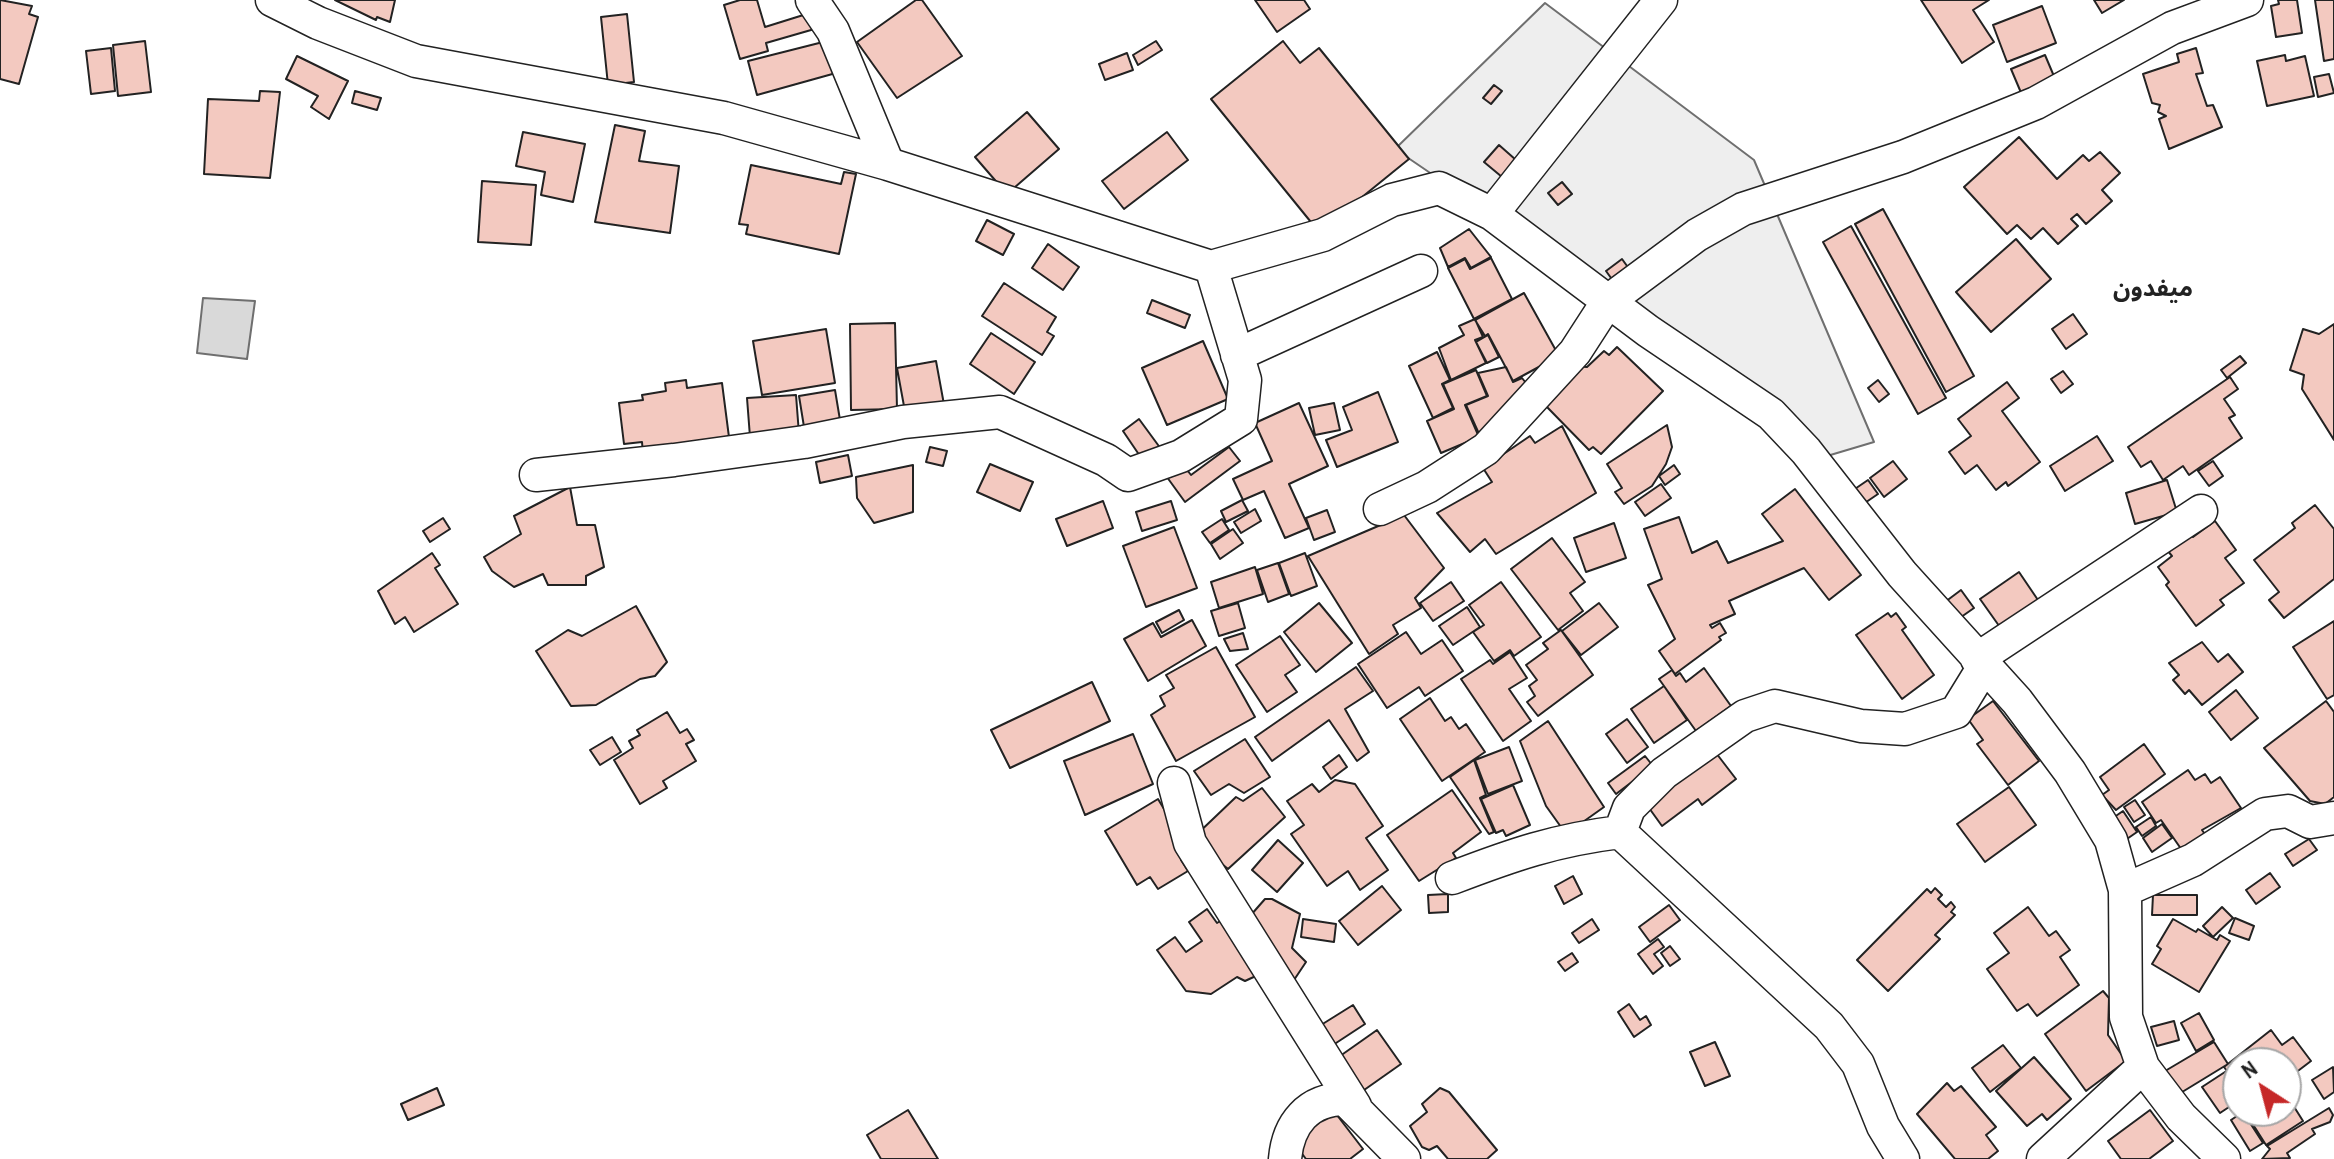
<!DOCTYPE html>
<meta charset="utf-8">
<style>
body{margin:0}
#map{position:relative;width:2334px;height:1159px;overflow:hidden;background:#fff;font-family:"Archivo Narrow",sans-serif}
canvas{display:block}
.north{position:absolute;left:2222px;top:1047px;width:80px;height:80px;box-sizing:border-box;background:#fff;border:2px solid #a7a7a7;border-radius:50%;rotate:324deg;font-size:22px;font-weight:700;line-height:32px;text-align:center;color:#222}
.north::after{content:'';display:block;margin:auto;width:28px;height:36px;background:#c62828;clip-path:polygon(50% 0,100% 100%,50% 72%,0 100%)}
</style>
<div id="map">
<canvas width="2334" height="1159"></canvas>
<div class="north">N</div>
</div>
<script>
const ctx = document.querySelector('canvas').getContext('2d');
ctx.lineJoin = 'round';
function paint(path, color) { ctx.fillStyle = color; ctx.fill(path, 'evenodd'); }
function trace(path, color, width, dash) { ctx.strokeStyle = color; ctx.lineWidth = width; ctx.lineCap = dash ? 'butt' : 'round'; ctx.setLineDash(dash || []); ctx.stroke(path); }
function label(font, color, halo, rows, align = 'center') {
  ctx.font = font + ' "Archivo Narrow","Noto Sans Arabic",sans-serif'; ctx.lineWidth = 6; ctx.setLineDash([]); ctx.textBaseline = 'middle'; ctx.strokeStyle = halo; ctx.fillStyle = color; for (const [text, x, y, turn = 0] of rows) {
    ctx.save(); ctx.translate(x, y); ctx.rotate((+turn || 0) * Math.PI / 180); ctx.textAlign = isNaN(turn) ? turn : align; if (halo) ctx.strokeText(text, 0, 0); ctx.fillText(text, 0, 0); ctx.restore();
  }
}
const green = new Path2D(`
 M1545,3L1754,160L1874,442L1827,456L1743,386L1395,149Z`);
const water = new Path2D(`
 M203,298L255,301L247,359L197,353Z`);
const building = new Path2D(`
 M0,0L32,6L29,14L38,17L19,84L0,79Z
 M335,0H395L390,22L377,17L376,20Z
 M740,0H757L765,27L813,12L818,28L766,43L768,51L740,59L724,5Z
 M916,0H922L962,56L897,98L857,42Z
 M1255,0H1304L1310,9L1277,32Z
 M1921,0H1989L1973,10L1994,42L1962,63Z
 M2094,0H2124L2102,13Z
 M2278,0H2297L2302,33L2276,37L2271,6L2279,4Z
 M2315,0H2334V59L2324,61Z
 M2042,6L2056,43L2007,62L1993,25Z
 M627,14L634,82L608,85L601,17Z
 M145,41L151,92L118,96L113,45Z
 M827,41L836,73L757,95L748,61Z
 M1156,41L1162,50L1138,65L1133,55Z
 M1283,41L1300,63L1319,48L1409,159L1319,232L1211,99Z
 M111,48L115,91L91,94L86,51Z
 M2196,48L2203,73L2196,74L2207,106L2213,105L2222,127L2169,149L2159,119L2166,116L2158,112L2160,105L2152,103L2143,74L2179,62L2177,54Z
 M1127,53L1133,70L1105,80L1099,64Z
 M2045,55L2056,81L2022,95L2011,69Z
 M2285,55L2286,61L2305,56L2314,96L2267,106L2257,61Z
 M297,56L348,81L329,119L311,107L318,96L286,79Z
 M2329,74L2334,93L2318,97L2314,77Z
 M1494,85L1502,91L1491,104L1483,98Z
 M260,91L280,92L270,178L204,174L208,99L259,101Z
 M355,91L381,98L377,110L352,103Z
 M1027,112L1059,149L1007,194L975,157Z
 M615,125L645,131L639,161L679,166L670,233L595,222Z
 M523,132L585,144L573,202L541,195L545,172L516,166Z
 M1167,132L1188,160L1124,209L1102,181Z
 M2019,137L2057,179L2083,155L2089,161L2100,152L2120,173L2102,190L2112,201L2086,224L2077,214L2071,219L2078,226L2058,244L2043,228L2031,239L2017,225L2007,234L1964,187Z
 M1499,145L1516,160L1502,177L1484,162Z
 M751,165L841,184L844,172L856,174L839,254L746,234L748,225L739,224Z
 M482,181L536,185L531,245L478,242Z
 M1562,182L1572,194L1558,205L1548,193Z
 M1883,209L1974,376L1946,392L1855,224Z
 M987,220L1014,234L1003,255L976,241Z
 M1851,226L1946,398L1918,414L1823,242Z
 M1469,229L1491,257L1471,268L1465,258L1448,267L1440,248Z
 M2016,239L2051,279L1991,332L1956,292Z
 M1048,244L1079,267L1063,290L1032,268Z
 M1491,258L1512,299L1474,319L1448,268L1465,259L1470,269Z
 M1622,259L1635,277L1619,289L1606,271Z
 M1004,283L1056,317L1047,332L1054,336L1042,355L982,316Z
 M1524,293L1559,356L1513,381L1488,334L1485,336L1475,320Z
 M1152,300L1190,315L1185,328L1147,313Z
 M2073,314L2087,334L2066,349L2052,329Z
 M1475,319L1483,337L1475,340L1486,363L1451,380L1439,348L1464,335L1459,326Z
 M895,323L897,409L851,410L850,324Z
 M2334,324V440L2302,389L2304,375L2290,370L2303,329L2319,334Z
 M826,329L835,383L762,395L753,341Z
 M991,333L1035,362L1014,394L970,364Z
 M1488,335L1499,357L1487,363L1476,342Z
 M1203,341L1228,399L1167,425L1142,368Z
 M1617,347L1663,391L1601,454L1593,447L1589,450L1546,406L1572,366L1587,367L1604,351L1609,355Z
 M1437,352L1450,380L1442,384L1453,408L1433,418L1409,366Z
 M2240,356L2246,363L2227,378L2221,370Z
 M936,361L945,410L906,417L897,368Z
 M1506,367L1513,382L1522,378L1530,388L1480,436L1466,405L1488,396L1478,373Z
 M1476,370L1487,396L1465,405L1479,437L1441,453L1427,421L1454,409L1443,384Z
 M2063,371L2073,384L2061,393L2051,379Z
 M2230,377L2238,389L2224,399L2235,415L2229,418L2242,438L2189,475L2183,466L2163,480L2151,461L2141,467L2128,447Z
 M686,380L687,388L722,383L730,445L643,454L642,442L624,444L619,403L643,400L642,395L666,391L665,383Z
 M1878,380L1889,394L1879,402L1868,388Z
 M2007,382L2019,398L2002,411L2040,462L2008,486L2006,482L1996,490L1977,465L1965,474L1949,452L1971,436L1958,419Z
 M835,390L841,426L805,433L799,396Z
 M1378,392L1398,442L1337,467L1326,440L1352,430L1343,407Z
 M796,395L799,434L750,437L747,398Z
 M1299,403L1328,466L1289,484L1309,528L1285,538L1264,491L1243,500L1233,479L1272,461L1255,423Z
 M1334,403L1340,430L1315,435L1309,408Z
 M1139,419L1161,449L1144,462L1123,431Z
 M1667,425L1672,447L1666,464L1652,486L1624,504L1615,492L1622,488L1607,464Z
 M1562,426L1596,493L1496,554L1485,539L1470,552L1437,513L1492,482L1483,468L1530,436L1535,443Z
 M2097,436L2113,461L2065,491L2050,466Z
 M930,447L947,451L943,466L926,462Z
 M1229,447L1240,461L1185,502L1164,473L1180,461L1191,475Z
 M848,455L852,476L820,483L816,462Z
 M1893,461L1907,479L1884,497L1870,478Z
 M2213,461L2223,476L2209,486L2198,471Z
 M990,464L1033,482L1020,511L977,492Z
 M913,465V512L874,523L857,498L856,477Z
 M1674,465L1680,474L1665,485L1659,476Z
 M1868,480L1878,494L1856,509L1846,495Z
 M2167,480L2177,512L2135,524L2126,493Z
 M1661,484L1671,498L1645,516L1635,502Z
 M570,487L577,525H595L604,567L586,576V585H548L543,574L514,587L492,571L484,557L521,534L514,516Z
 M1795,489L1861,575L1829,600L1804,568L1729,601L1735,614L1710,625L1712,628L1720,623L1726,633L1719,637L1721,640L1675,674L1659,651L1675,639L1648,585L1662,579L1644,529L1679,517L1692,553L1717,541L1728,563L1783,541L1762,514Z
 M1242,500L1248,511L1226,522L1221,511Z
 M1103,501L1113,528L1067,546L1056,519Z
 M1171,501L1177,520L1142,531L1136,512Z
 M2315,505L2334,529V579L2284,618L2269,600L2279,592L2254,560L2295,528L2292,523Z
 M1255,509L1261,521L1241,533L1234,522Z
 M1327,510L1335,532L1314,540L1306,518Z
 M1404,515L1444,568L1415,598L1421,608L1393,625L1398,634L1369,654L1308,556Z
 M443,518L450,529L430,542L423,531Z
 M1222,519L1229,530L1210,543L1202,532Z
 M2215,521L2236,550L2225,558L2244,583L2220,600L2224,605L2196,626L2166,585L2169,582L2158,567L2172,556L2167,550L2189,533L2193,537Z
 M1614,523L1626,558L1586,572L1574,538Z
 M1174,527L1197,588L1146,607L1123,546Z
 M1233,529L1243,543L1220,559L1211,544Z
 M1552,538L1585,582L1570,593L1583,611L1558,630L1511,569Z
 M432,553L440,565L435,568L458,604L414,632L405,617L395,624L378,591Z
 M1305,553L1317,586L1291,596L1279,563Z
 M1278,563L1289,594L1268,602L1257,570Z
 M1255,567L1263,594L1219,608L1211,582Z
 M2019,572L2040,603L2002,630L1980,599Z
 M1451,582L1464,601L1433,621L1420,603Z
 M1501,582L1541,637L1514,656L1510,650L1494,661L1473,632L1484,625L1469,605Z
 M1961,590L1974,608L1954,622L1941,605Z
 M1238,603L1245,628L1219,636L1211,611Z
 M1319,603L1352,643L1316,672L1284,632Z
 M1599,603L1618,627L1581,655L1562,631Z
 M636,606L667,662L655,676L640,679L596,705L571,706L536,651L568,630L582,636Z
 M1467,607L1480,627L1453,645L1439,626Z
 M1179,610L1184,620L1162,633L1156,622Z
 M1888,613L1891,617L1896,613L1906,627L1902,630L1934,675L1902,699L1856,635Z
 M1192,620L1206,646L1148,681L1124,639L1153,623L1161,637Z
 M2334,621V695L2327,699L2293,647Z
 M1561,630L1593,675L1538,716L1527,702L1535,696L1529,686L1537,680L1526,665L1548,649L1543,643Z
 M1406,632L1421,654L1442,640L1463,671L1425,696L1419,687L1387,708L1358,664Z
 M1243,633L1248,649L1230,651L1224,639Z
 M1280,636L1300,665L1285,675L1297,692L1267,712L1236,665Z
 M2202,642L2218,662L2228,654L2243,672L2202,705L2189,690L2185,694L2173,680L2179,675L2169,663Z
 M1216,647L1255,717L1176,761L1151,715L1165,706L1160,696L1174,688L1166,675Z
 M1510,652L1527,678L1509,689L1531,721L1503,741L1461,679L1490,660L1493,664Z
 M1356,667L1373,691L1345,709L1369,752L1357,761L1329,720L1272,761L1255,737Z
 M1704,668L1731,706L1696,731L1659,679L1672,670L1676,676L1680,673L1686,682Z
 M1092,682L1110,721L1010,768L991,730Z
 M1664,686L1687,720L1654,743L1631,709Z
 M2236,690L2258,718L2231,740L2209,712Z
 M1430,698L1445,721L1451,717L1459,729L1466,724L1485,752L1442,781L1400,719Z
 M1993,701L2039,761L2008,785L1977,744L1983,740L1968,719Z
 M2326,701L2334,712V797L2325,804L2310,801L2264,748Z
 M667,712L680,733L687,729L694,740L686,744L696,761L663,781L667,788L640,804L614,760L633,748L629,741L640,735L637,730Z
 M1627,719L1648,747L1627,763L1606,734Z
 M1548,721L1604,807L1566,834L1546,806L1520,741Z
 M1133,734L1153,784L1085,815L1064,761Z
 M612,737L621,752L600,765L590,750Z
 M1245,739L1270,777L1244,793L1229,784L1211,795L1194,771Z
 M2144,744L2165,774L2116,810L2102,795L2109,790L2100,777Z
 M1509,747L1522,781L1488,794L1475,760Z
 M1713,749L1736,779L1702,805L1698,799L1662,826L1644,801Z
 M1339,755L1347,767L1331,779L1323,767Z
 M1645,756L1653,766L1616,794L1608,783Z
 M1474,760L1486,795L1480,798L1494,832L1489,834L1450,777Z
 M2188,770L2195,780L2205,774L2211,783L2220,777L2241,808L2202,830L2209,840L2186,856L2161,820L2156,823L2142,802Z
 M1335,780L1355,784L1383,826L1366,838L1388,870L1360,890L1348,871L1327,886L1291,834L1304,825L1287,801L1312,784L1319,792Z
 M1513,785L1530,825L1506,836L1503,830L1496,833L1481,799Z
 M2009,787L2036,825L1985,862L1957,824Z
 M1262,788L1285,817L1228,869L1192,839L1236,797L1243,801Z
 M1452,790L1481,832L1453,853L1456,858L1419,881L1387,835Z
 M1158,799L1191,854L1181,860L1188,871L1158,889L1150,877L1137,885L1105,831Z
 M2135,800L2145,815L2134,822L2124,807Z
 M2123,811L2137,832L2124,841L2110,820Z
 M2151,817L2156,826L2142,836L2136,827Z
 M2162,824L2172,838L2152,852L2143,838Z
 M2309,839L2317,850L2293,866L2285,854Z
 M1278,840L1303,863L1277,892L1252,870Z
 M2270,873L2280,887L2256,904L2246,890Z
 M1573,876L1582,894L1564,904L1555,886Z
 M1382,886L1401,910L1358,945L1339,921Z
 M1935,888L1942,895L1938,899L1946,907L1951,902L1955,907L1951,912L1955,915L1935,935L1940,939L1888,991L1857,960L1927,889L1931,893Z
 M1448,894V912L1429,913L1428,895Z
 M2153,895H2197V915H2152Z
 M1265,899H1272L1300,914L1292,948L1306,962L1290,986L1243,924Z
 M1669,905L1680,920L1650,942L1639,927Z
 M2028,907L2049,936L2056,931L2070,950L2060,957L2079,985L2037,1016L2028,1004L2017,1011L1987,969L2009,953L1994,933Z
 M2222,907L2233,918L2213,937L2203,926Z
 M1207,909L1217,923L1225,918L1258,975L1245,981L1237,977L1211,994L1186,991L1157,950L1175,937L1186,952L1202,941L1189,922Z
 M2235,918L2254,926L2249,940L2229,933Z
 M1303,919L1336,924L1334,942L1301,937Z
 M1592,919L1599,930L1579,943L1572,933Z
 M2173,919L2196,932L2198,929L2217,940L2220,935L2230,941L2199,992L2152,964L2161,949L2157,946Z
 M1658,939L1664,947L1654,954L1663,966L1653,974L1638,954Z
 M1670,946L1680,959L1670,966L1661,953Z
 M1572,953L1578,962L1565,971L1558,962Z
 M2103,991L2109,998L2108,1035L2126,1061L2086,1091L2045,1034Z
 M1629,1004L1640,1020L1646,1016L1651,1025L1634,1037L1618,1012Z
 M1353,1005L1365,1024L1333,1045L1321,1025Z
 M2199,1013L2214,1040L2196,1051L2181,1023Z
 M2174,1021L2179,1040L2157,1046L2151,1027Z
 M1377,1030L1401,1064L1357,1095L1333,1061Z
 M2271,1030L2282,1045L2293,1037L2311,1061L2286,1080V1063H2238V1086L2224,1067Z
 M1715,1042L1730,1076L1705,1086L1690,1052Z
 M2214,1042L2228,1064L2174,1097L2160,1074Z
 M2003,1045L2021,1068L1990,1092L1972,1068Z
 M2034,1057L2071,1099L2047,1120L2042,1114L2027,1126L1996,1091Z
 M2333,1067L2334,1092L2324,1099L2312,1080Z
 M2228,1070L2238,1085V1101L2220,1113L2202,1087Z
 M1947,1083L1954,1091L1961,1086L1996,1127L1986,1135L1998,1151L1988,1159H1955L1917,1114Z
 M437,1088L444,1105L408,1120L401,1104Z
 M1440,1088L1449,1092L1497,1150L1487,1159H1448L1437,1146L1429,1150L1422,1147L1410,1126L1427,1112L1422,1104Z
 M2286,1094L2303,1121L2266,1145L2247,1115L2252,1111H2286Z
 M1330,1106L1363,1149L1350,1159H1306L1297,1147L1302,1136Z
 M2329,1108L2333,1115L2330,1122L2312,1129L2315,1134L2287,1153L2290,1158L2262,1159L2270,1149L2267,1146Z
 M908,1110L938,1159H881L867,1135Z
 M2150,1110L2173,1141L2149,1159H2121L2108,1141Z
 M2243,1112L2263,1143L2250,1151L2231,1120Z`);
const minor = new Path2D(`
 M272,0L318,23L416,61L724,118L888,164L1211,267L1323,235L1392,200L1439,188L1492,214L1648,331L1771,414L1806,451L1902,574L2017,701L2070,772L2111,840L2125,890L2126,1017L2143,1067L2181,1117L2224,1159
 M812,0L833,31L888,164
 M1492,214L1661,0
 M1237,355L1421,271
 M536,475L674,460L804,442L903,422L1000,412L1106,460L1128,475L1181,456L1241,419L1245,380L1211,267
 M1380,509L1427,487L1486,449L1575,352L1608,301L1697,235L1743,209L1903,157L2036,103L2172,28L2247,0
 M1977,659L2201,511
 M1174,783L1190,843L1355,1106
 M1452,878C1512,855 1555,840 1620,832
 M2125,890L2193,860L2265,814L2288,811L2310,822L2334,818
 M1285,1159C1288,1124 1308,1099 1345,1099L1404,1159
 M1903,1159L1883,1126L1858,1064L1829,1026L1620,832L1629,808L1664,773L1745,716L1775,706L1861,726L1905,729L1956,712L1983,668
 M2043,1159L2143,1067`);
const quarterNames = [
 ["ميفدون",2153,290]
];
paint(green, '#eee');
trace(green, '#6f6f6f', 2);
paint(water, '#d9d9d9');
trace(water, '#6f6f6f', 2);
paint(building, '#f3c9c0');
trace(building, '#222', 2);
trace(minor, '#222', 35);
trace(minor, '#fff', 32);
label('bold 24px', '#222', '#fff', quarterNames);
</script>
